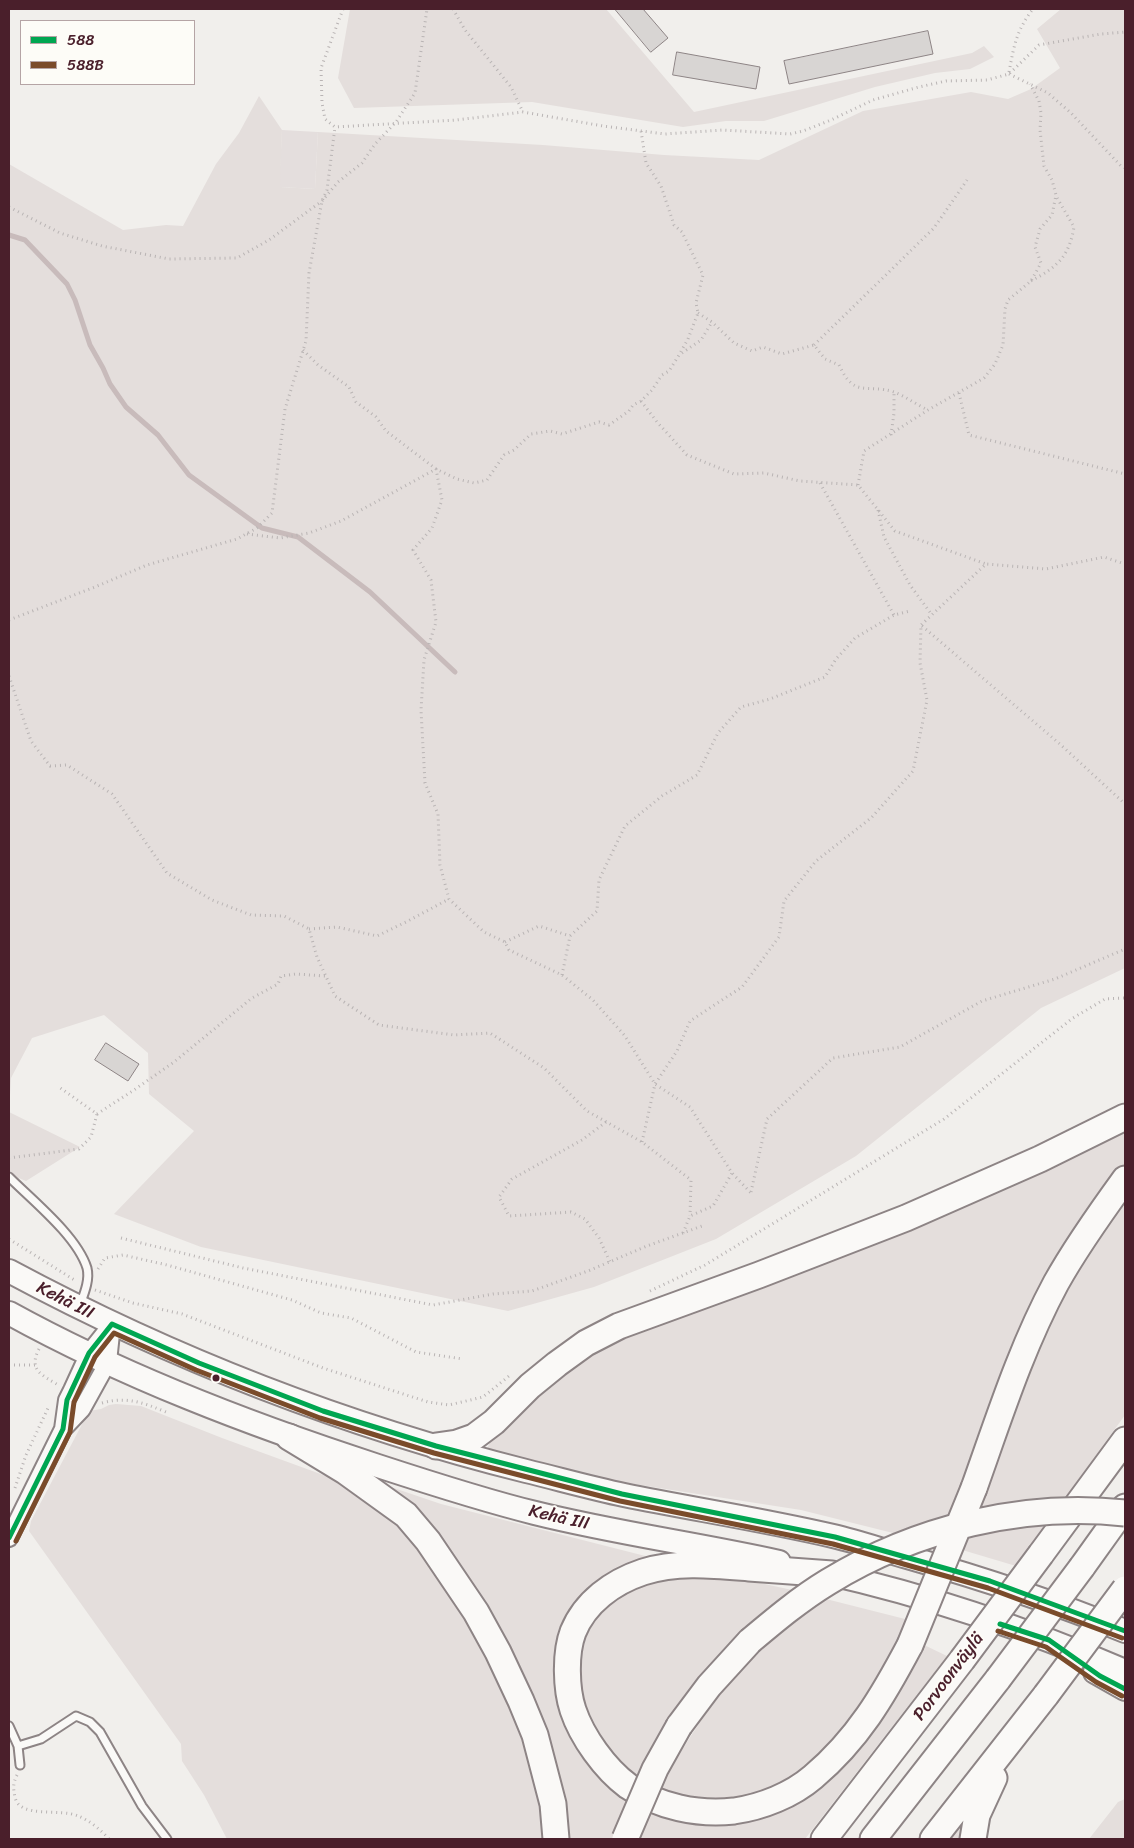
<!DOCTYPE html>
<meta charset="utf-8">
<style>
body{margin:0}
#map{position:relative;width:1134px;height:1848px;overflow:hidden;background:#f1efec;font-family:Sriracha,sans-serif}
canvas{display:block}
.frame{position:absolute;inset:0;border:10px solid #4a1f2b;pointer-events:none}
.legend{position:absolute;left:20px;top:20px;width:175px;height:65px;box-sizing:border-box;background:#fdfcf7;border:1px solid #b5a4a5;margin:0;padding:6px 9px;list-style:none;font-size:15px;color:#4a1f2b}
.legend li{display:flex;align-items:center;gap:10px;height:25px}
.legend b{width:25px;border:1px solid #b5a4a5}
</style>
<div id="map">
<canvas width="1134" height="1848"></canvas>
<div class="frame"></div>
<ul class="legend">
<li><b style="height:6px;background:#00a651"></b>588</li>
<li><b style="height:6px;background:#7a4b2a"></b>588B</li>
</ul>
</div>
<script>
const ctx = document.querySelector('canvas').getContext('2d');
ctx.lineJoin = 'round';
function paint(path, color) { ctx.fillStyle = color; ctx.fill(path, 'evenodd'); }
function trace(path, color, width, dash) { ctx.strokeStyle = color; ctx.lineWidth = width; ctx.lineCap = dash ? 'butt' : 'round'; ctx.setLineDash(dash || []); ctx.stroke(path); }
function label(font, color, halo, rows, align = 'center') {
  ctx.font = font + ' Sriracha,sans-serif'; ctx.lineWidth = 4; ctx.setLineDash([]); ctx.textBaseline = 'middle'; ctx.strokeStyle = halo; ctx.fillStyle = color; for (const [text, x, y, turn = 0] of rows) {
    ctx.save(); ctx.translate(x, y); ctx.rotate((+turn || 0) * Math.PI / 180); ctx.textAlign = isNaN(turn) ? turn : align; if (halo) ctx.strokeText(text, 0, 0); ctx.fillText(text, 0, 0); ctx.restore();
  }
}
const built = new Path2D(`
 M282,130L318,132L315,189L279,187Z`);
const green = new Path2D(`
 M350,9H606L694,112L972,53L984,46L994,57L970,69L935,73L875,87L764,121H726L683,127L532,102L354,108L338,78Z
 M1061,9H1125V968L1041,1008L856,1156L716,1239L594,1287L508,1311L201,1247L114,1214L194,1131L149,1094L148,1053L104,1015L32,1038L11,1078L9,1112L80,1147L26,1181L9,1174V164L123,230L166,225L183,226L216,164L239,133L259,96L282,130L280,187L315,189L318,132L543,145L664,155L759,160L863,111L971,92L1008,99L1031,89L1060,68L1037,29Z
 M1125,1126V1167L968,1472L950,1515L897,1534L801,1510L614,1481L575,1473L486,1451L492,1438L557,1374L614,1340Z
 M1125,1196V1415L1016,1566L959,1549L1057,1299Z
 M116,1404L141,1406L222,1438L337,1480L386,1513L421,1552L451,1597L488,1661L509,1706L531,1765L543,1807L546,1839H227L204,1795L182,1761L181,1744L29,1531L31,1521L89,1411L101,1409L109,1405Z
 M376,1482L441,1504L661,1560L619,1574L558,1669L629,1796L612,1839H564L512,1670Z
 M694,1575L751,1581L792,1590L750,1625L675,1711L637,1778C630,1772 622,1767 616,1761C610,1755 606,1746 601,1739C596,1731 590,1724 587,1716C567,1665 579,1619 627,1591C644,1581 674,1577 694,1575Z
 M826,1599L909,1620L887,1670L849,1727L805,1770L775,1789L723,1803L659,1792C700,1711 750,1649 826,1599Z
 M922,1644L947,1656L805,1839H640L651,1809L712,1824L856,1749L882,1718L901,1686Z
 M1125,1799V1839H1089L1118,1802Z
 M970,1808L965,1839H946Z`);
const stream = new Path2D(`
 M9,235L25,240L67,284L75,300L90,345L103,368L110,384L126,407L158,435L189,475L262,528L298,537L370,592L455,672`);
const building = new Path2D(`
 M615,9H643L668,38L651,52Z
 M928,31L933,54L789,84L784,61Z
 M677,52L760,67L756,89L673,75Z
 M106,1043L139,1064L128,1081L95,1060Z`);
const path = new Path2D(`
 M343,9L321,68L322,103L325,119L335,127L456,120L523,112L603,126L665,134L723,130L790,134L803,131L831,120L873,100L919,87L946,81L987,80L1009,74L1039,45L1101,34L1125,32
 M453,9L465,30L511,87L523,112
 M1009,72C1014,46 1016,31 1033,9
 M1009,74L1048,93L1071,113L1121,166L1125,168
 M9,207L60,233L102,246L169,259L237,258L269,240L322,201L338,182L362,163L375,144L396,122L415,93L427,9
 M1031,281C1057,267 1069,257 1074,227L1056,196
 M698,313L712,322L734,343L752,351L763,347L782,354L814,345L825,359L839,365C855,399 866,383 894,392C905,396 917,405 928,410
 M814,345L934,228L967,180
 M303,350L318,365L349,387L356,402L376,417L386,431L436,469L457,479L474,483L487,480L504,455L514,450L531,434L550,431L562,434L599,422L609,425L629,411L633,405L641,401L652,390L662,375L669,371L679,355L688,339L698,313L696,303L703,275L682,232L674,225L661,186L646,163L641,131
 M682,353L701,340L712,322
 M959,393L969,435L1125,474
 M641,401L657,422L687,455L734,474L764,473L800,481L858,485L895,531L986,564
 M891,435L894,413V392
 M820,483L894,615
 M858,485L864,451L928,410L984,378L995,364L1003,345L1005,309L1008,300L1031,281L1041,263L1035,247L1040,229L1052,215L1056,195L1052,180L1044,166L1040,130L1041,113L1039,101L1030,84
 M878,510L884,537L910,585L932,615
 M247,534L280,538L309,533L341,521L436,469L442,500L432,528L413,550L431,580L436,622L424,660L421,710L425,783L438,814L440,865L449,899L484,932L505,942L509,950L562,975L593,1000L625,1036L655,1084L690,1107L732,1173L751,1193
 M9,620L95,587L147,565L237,539L257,528L272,513L285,409L306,341L309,273L322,201L327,190L335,127
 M922,626L1061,745L1125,804
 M9,676L31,741L50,766L67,765L112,794L167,873L212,900L251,915L284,916L309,929L317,957L335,996L379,1025L454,1035L490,1033L544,1068L587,1111L642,1142L691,1180L690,1216
 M309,929L337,927L377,936L406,922L449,899
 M505,942L539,926L570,936
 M562,975L570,936L597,911L599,880L625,826L662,796L697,775L718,733L741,707L770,699L825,677L836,659L855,638L894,615L910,611
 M97,1114L134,1090L174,1062L252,998L278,984L281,976L296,974L325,976
 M606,1122L582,1140L512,1179L499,1197L509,1216L571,1212L585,1219L599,1238L610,1262
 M642,1142L655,1084L677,1051L690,1021L742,987L779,937L784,901L816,861L871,818L913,771L927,700L920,663L921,625L986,564L1046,569L1104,557L1125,564
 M9,1158L79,1149L91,1137L97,1114L59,1087
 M751,1192L767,1119L833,1058L900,1047L982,1001L1055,979L1125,949
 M683,1233L690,1216L713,1206L732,1173
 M121,1238L243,1268L433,1305L493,1294L532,1291L588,1271L647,1246L702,1226
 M9,1239L76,1281
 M98,1269L105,1258L123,1255L167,1265L292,1300L321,1313L351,1318L416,1352L463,1359
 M95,1290L133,1303L182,1314L323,1368L428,1402L449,1405L483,1397L509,1376
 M650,1291L705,1265L944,1119L1073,1018L1105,999L1125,998
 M39,1349C28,1370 42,1375 58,1385
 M9,1365H35
 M102,1403C127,1396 144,1403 166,1412
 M15,1488L26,1455L49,1406
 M17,1775C13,1783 13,1788 15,1797C19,1819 61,1808 78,1816C89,1820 101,1830 109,1839`);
const service = new Path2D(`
 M9,1177C32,1200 77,1236 87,1268C90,1280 84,1294 80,1305
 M9,1726L18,1746L20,1765
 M18,1746L41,1739L76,1716L90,1722L100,1732L142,1806L167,1839`);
const tertiary = new Path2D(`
 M63,1429L67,1400L72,1390L89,1353L112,1324
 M9,1538L63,1429L82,1409L108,1362L112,1324`);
const trunk = new Path2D(`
 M9,1271C173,1359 346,1426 526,1471C559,1479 591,1488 624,1495C693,1509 764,1520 833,1536C858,1542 882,1550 907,1557C981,1578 1054,1602 1125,1631
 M9,1313C125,1377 251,1425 378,1466C430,1483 482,1500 535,1513C615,1533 698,1544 779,1562
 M827,1573C929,1596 1029,1630 1125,1671
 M1095,1672L1125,1689`);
const motorway = new Path2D(`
 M289,1437L345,1471L406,1515L428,1541L476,1612L498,1652L521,1701L535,1735L553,1804L556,1839
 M436,1446L457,1443L474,1437L494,1422L530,1386L557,1364L586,1343L619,1326L759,1275L906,1218L1040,1159L1125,1117
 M974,1488C999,1418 1021,1348 1056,1283C1076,1247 1101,1212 1125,1179
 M1041,1554L1125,1440
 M1082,1567L1125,1507
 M832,1574C804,1572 777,1570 749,1568C713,1565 678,1561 643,1572C613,1582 585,1602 573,1632C565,1653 566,1689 573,1710C582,1737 605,1769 628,1786C659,1807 698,1815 734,1811C762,1807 792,1795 813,1777C858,1739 883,1696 910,1645
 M679,1726L709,1686L750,1641
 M824,1839L962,1660
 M873,1839L998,1679
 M933,1839L1046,1695
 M973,1839L977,1815L994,1778`);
const motorwayBridge = new Path2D(`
 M750,1641C775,1620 800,1599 828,1582C916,1528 1023,1502 1125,1513
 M910,1645L974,1488
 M962,1660L1041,1554
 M998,1679L1082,1567
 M1046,1695L1125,1589
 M625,1839L655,1769L679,1726`);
const bus1 = new Path2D(`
 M9,1538L63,1429L67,1400L89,1353L112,1324L199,1363L323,1411L436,1446L622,1494L835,1537L990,1581L1125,1631
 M1000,1624L1049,1640L1100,1676L1125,1689`);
const bus2 = new Path2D(`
 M16,1541L70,1432L74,1402L95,1357L114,1333L196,1370L320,1418L434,1453L620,1501L833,1544L988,1588L1122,1638
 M998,1631L1046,1647L1096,1682L1122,1696`);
const markers = [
 [216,1378,4.5,"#4a1f2b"]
];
const streetNames = [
 ["Kehä III",65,1301,27],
 ["Kehä III",559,1518,13],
 ["Porvoonväylä",949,1677,-53]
];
paint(built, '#e4dedd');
paint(green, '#e4dedc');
trace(stream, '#c8bbbb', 5);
paint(building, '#d8d5d3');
trace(building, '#8d8485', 1);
trace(service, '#8d8485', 11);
trace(tertiary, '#8d8485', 20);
trace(trunk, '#8d8485', 26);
trace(motorway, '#8d8485', 29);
trace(path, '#b9b4b4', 3, [1, 4]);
trace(service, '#faf9f7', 7);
trace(tertiary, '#faf9f7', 16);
trace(trunk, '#faf9f7', 22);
trace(motorway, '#faf9f7', 25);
trace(motorwayBridge, '#8d8485', 29, []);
trace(motorwayBridge, '#faf9f7', 25);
trace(bus1, '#00a651', 5);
trace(bus2, '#7a4b2a', 5);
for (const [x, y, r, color] of markers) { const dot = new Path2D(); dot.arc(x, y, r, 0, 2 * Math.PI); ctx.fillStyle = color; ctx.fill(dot); trace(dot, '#fdfcf7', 2); }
label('18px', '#4a1f2b', '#fdfcf7', streetNames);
</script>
